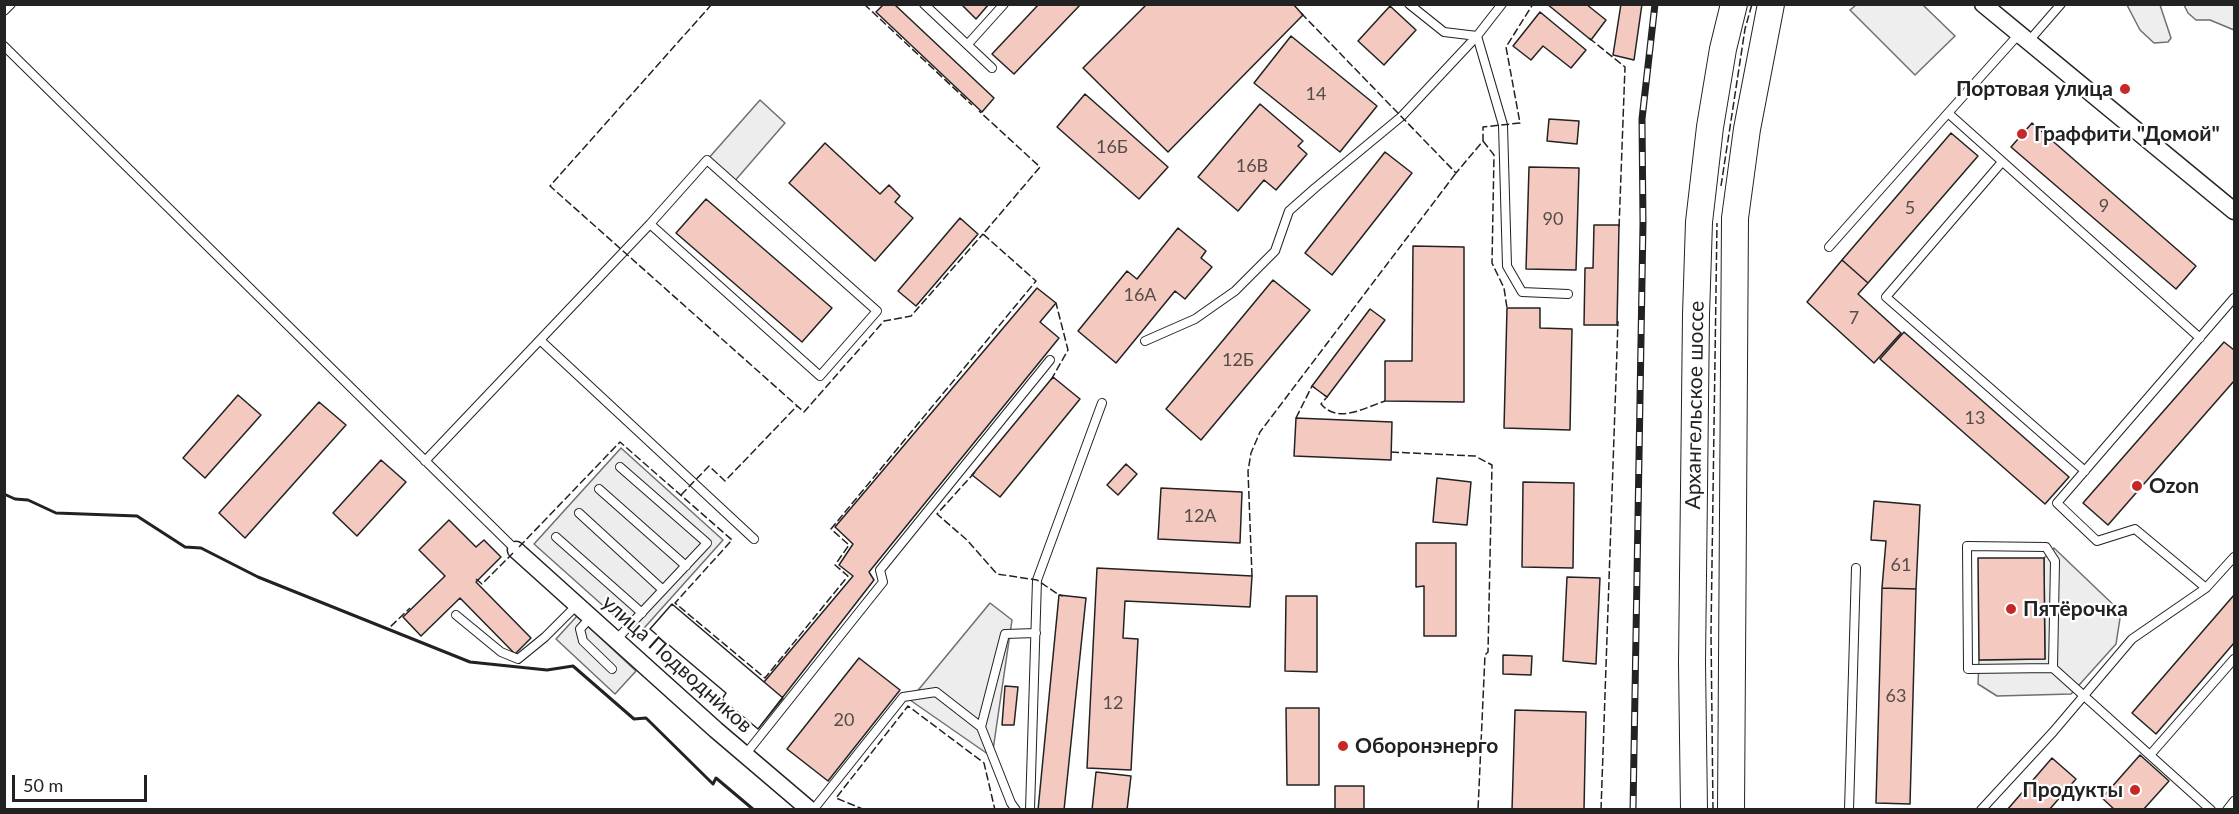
<!DOCTYPE html>
<meta charset="utf-8">
<style>
body{margin:0}
#map{position:relative;width:2239px;height:814px;overflow:hidden;background:#fff;font-family:Lato,sans-serif}
canvas{display:block}
.frame{position:absolute;inset:0;border:6px solid #222;pointer-events:none}
.scale{position:absolute;left:12px;top:775px;width:135px;height:27px;box-sizing:border-box;border:3px solid #222;border-top:0;padding-left:8px;font-size:18px;line-height:21px;white-space:nowrap;color:#222;-webkit-text-stroke:4px #fff;paint-order:stroke}
</style>
<div id="map">
<canvas width="2239" height="814"></canvas>
<div class="frame"></div>
<div class="scale">50 m</div>
</div>
<script>
const ctx = document.querySelector('canvas').getContext('2d');
ctx.lineJoin = 'round';
function paint(path, color) { ctx.fillStyle = color; ctx.fill(path, 'evenodd'); }
function trace(path, color, width, dash) { ctx.strokeStyle = color; ctx.lineWidth = width; ctx.lineCap = dash ? 'butt' : 'round'; ctx.setLineDash(dash || []); ctx.stroke(path); }
function label(font, color, halo, rows, align = 'center') {
  ctx.font = font + ' Lato,sans-serif'; ctx.lineWidth = 4.5; ctx.setLineDash([]); ctx.textBaseline = 'middle'; ctx.strokeStyle = halo; ctx.fillStyle = color; for (const [text, x, y, turn = 0] of rows) {
    ctx.save(); ctx.translate(x, y); ctx.rotate((+turn || 0) * Math.PI / 180); ctx.textAlign = isNaN(turn) ? turn : align; if (halo) ctx.strokeText(text, 0, 0); ctx.fillText(text, 0, 0); ctx.restore();
  }
}
const green = new Path2D(`
 M1856,5H1923L1955,36L1915,75L1850,10Z
 M2127,5H2160L2171,38L2168,42L2154,43L2140,30Z
 M2184,5H2234V30L2210,20H2196L2188,13Z`);
const parking = new Path2D(`
 M760,100L785,123L733,183L707,160Z
 M621,448L723,540L637,636L534,544Z
 M2054,548L2121,612L2116,644L2071,694L1997,696L1978,684L1979,660L2045,659L2044,558Z
 M990,603L1012,620L992,757L910,700Z
 M577,616L636,671L615,694L556,639Z`);
const building = new Path2D(`
 M884,4H894L994,98L982,112L876,12Z
 M961,4H989L976,19Z
 M1039,4H1081L1014,74L992,54Z
 M1147,4H1293L1303,15L1168,152L1083,68Z
 M1547,4H1586L1606,20L1591,40Z
 M1621,4H1642L1634,60L1613,55Z
 M1390,6L1416,30L1384,65L1358,41Z
 M1540,12L1586,50L1571,68L1543,46L1531,60L1513,46Z
 M1291,36L1377,106L1340,152L1254,83Z
 M1085,94L1168,167L1139,199L1057,127Z
 M1260,104L1303,141L1298,146L1307,154L1276,190L1264,180L1238,211L1198,177Z
 M1549,119L1579,121L1577,144L1547,141Z
 M2032,123L2196,266L2176,289L2011,147Z
 M1951,133L1978,156L1868,283L1842,260Z
 M825,143L880,194L889,185L900,196L895,202L913,218L875,261L789,183Z
 M1385,152L1412,173L1332,275L1305,253Z
 M1529,167L1579,168L1576,270L1526,269Z
 M706,199L832,308L802,342L676,233Z
 M960,218L978,234L916,306L898,291Z
 M1594,225H1619L1617,325H1584L1585,268H1593Z
 M1178,228L1206,251L1201,258L1212,267L1185,299L1175,291L1116,363L1078,331L1127,271L1137,279Z
 M1413,246L1464,247V402L1385,401V361H1412Z
 M1842,260L1868,283L1858,294L1901,333L1874,363L1807,302Z
 M1273,280L1310,310L1201,440L1166,409Z
 M1037,288L1056,303L1040,322L1059,338L869,572L874,580L758,729L722,699L726,693L650,629L672,604L764,682L853,576L839,565L853,544L835,527Z
 M1507,308H1540V328L1572,329L1570,430L1504,428Z
 M1370,309L1385,320L1327,397L1312,386Z
 M1904,332L2069,477L2045,504L1880,359Z
 M2224,342L2234,350V381L2108,525L2083,503Z
 M1053,377L1080,399L1000,497L972,475Z
 M238,395L261,415L205,478L183,458Z
 M319,402L346,425L245,538L219,513Z
 M1296,418L1392,422L1391,460L1294,456Z
 M381,460L406,482L357,536L333,513Z
 M1126,464L1137,474L1118,495L1107,485Z
 M1437,478L1471,482L1467,525L1433,522Z
 M1523,482L1574,483L1573,568L1522,567Z
 M1161,488L1242,492L1240,543L1158,539Z
 M1874,501L1920,505L1916,589L1882,588L1886,541L1871,540Z
 M449,520L476,547L484,540L501,557L476,582L531,638L515,654L460,598L421,636L403,617L445,576L419,550Z
 M1416,543H1456V636H1424V586L1416,587Z
 M1978,558H2044L2045,659L1979,660Z
 M1097,568L1252,576L1250,607L1125,601L1123,638L1138,639L1131,770L1087,768Z
 M1567,577L1600,578L1596,664L1563,661Z
 M1882,588L1916,589L1910,804L1876,803Z
 M1059,595L1086,598L1064,810H1038Z
 M2234,595V643L2156,734L2132,713Z
 M1286,596H1317V672L1285,671Z
 M672,604L783,698L758,729L722,699L726,693L650,629Z
 M1503,655L1532,656L1531,675L1503,674Z
 M859,658L900,690L828,781L787,749Z
 M1005,686L1018,687L1014,725H1002Z
 M1286,708H1319V785H1287Z
 M1515,710L1586,712L1584,810H1512Z
 M2140,755L2169,781L2143,810H2115L2102,798Z
 M2052,758L2076,779L2049,810H2007Z
 M1096,772L1131,776L1127,810H1092Z
 M1335,786H1364V810H1335Z`);
const service = new Path2D(`
 M924,4L992,68
 M1409,4L1444,32L1477,36
 M4,11L11,4
 M2019,34L1948,113L2200,338
 M1477,36L1503,125L1507,266L1522,292L1568,294
 M2028,42L2061,4
 M968,44L1004,4
 M4,46L516,550
 M2002,162L1886,297L2085,471
 M1829,247L1948,113
 M540,340L754,539
 M1145,341L1195,319L1235,291L1275,251L1289,211L1315,188L1402,116L1477,36L1502,4
 M425,461L650,224L707,160L877,311L820,376L650,224
 M599,489L686,566
 M579,513L663,590
 M556,537L642,613
 M2206,588L2135,529L2097,541L2057,503L2234,298
 M456,615L501,652L518,659L545,637L577,605
 M591,617L580,629L583,641L612,669
 M616,640L707,543L620,467
 M2053,668L2055,561L2046,547L1967,546L1968,669L2053,668L2211,810
 M745,755L883,582L880,570L1050,360
 M2150,755L2234,659
 M813,810L903,697L936,692L981,727
 M1016,810L1011,803L981,727L1005,634L1036,633
 M1030,810L1037,580L1102,403
 M1849,810L1856,568
 M1981,810L2053,732L2132,639L2206,588L2234,557
 M2227,810L2234,801`);
const minor = new Path2D(`
 M1983,4L2234,211
 M516,550L716,730L810,810`);
const primary = new Path2D(`
 M1694,810L1692,663L1696,315L1699,222L1710,127L1723,49L1734,4
 M1731,810L1735,218L1747,129L1771,4`);
const rail = new Path2D(`
 M1633,810L1643,223L1642,119L1655,4`);
const fence = new Path2D(`
 M712,4L550,186L804,412L884,321L911,316L983,234
 M864,4L972,105
 M1301,13L1456,173L1483,141V127L1520,123L1506,47L1533,4
 M1589,38L1625,67L1619,228
 M1483,141L1494,155L1492,263L1504,288L1507,308
 M1721,186L1745,29L1752,4
 M1051,380L1068,350L1056,303
 M1324,395L1327,397L1321,404C1338,424 1364,408 1385,401
 M1296,418L1312,386L1315,388
 M1391,452L1475,456L1492,465L1488,652L1485,655L1478,810
 M975,472L937,514L967,540L997,574L1037,580L1059,595L1063,596
 M4,494L15,499L28,500L56,513L137,516L185,547L201,548L258,577L388,629L410,608
 M681,495L709,466L725,481L797,406
 M519,547L620,442L732,540L675,603L765,678L848,576L835,565L849,545L831,529L1036,281L983,234L1040,167L979,111
 M1252,576L1248,471L1251,453L1260,432L1456,173
 M476,579L482,584L513,553
 M388,629L470,662L547,670L573,666
 M865,810L836,798L908,706L984,763L995,810
 M1601,810L1618,321
 M1713,810L1711,632L1717,223`);
const wall = new Path2D(`
 M4,494L15,499L28,500L56,513L137,516L185,547L201,548L258,577L470,662L547,670L573,666L634,719L646,718L713,784L716,778L754,810`);
const markers = [
 [2125,89,6,"#c62828"],
 [2022,134,6,"#c62828"],
 [2137,486,6,"#c62828"],
 [2011,609,6,"#c62828"],
 [1343,746,6,"#c62828"],
 [2135,790,6,"#c62828"]
];
const numberNames = [
 ["14",1316,94],
 ["16Б",1112,147],
 ["16В",1252,166],
 ["9",2104,206],
 ["5",1910,208],
 ["90",1553,219],
 ["16А",1140,295],
 ["7",1854,318],
 ["12Б",1238,360],
 ["13",1975,418],
 ["12А",1200,516],
 ["61",1901,565],
 ["63",1896,696],
 ["12",1113,703],
 ["20",844,720]
];
const poiNames = [
 ["Портовая улица",2113,89,"right"],
 ["Граффити \"Домой\"",2034,134],
 ["Ozon",2149,486],
 ["Пятёрочка",2023,609],
 ["Оборонэнерго",1355,746],
 ["Продукты",2123,790,"right"]
];
const streetNames = [
 ["Архангельское шоссе",1695,405,-89],
 ["улица Подводников",677,664,42]
];
paint(green, '#eee');
trace(green, '#6f6f6f', 1.5);
paint(parking, '#ededed');
trace(parking, '#6f6f6f', 1.5);
paint(building, '#f3c9c0');
trace(building, '#222', 1.5);
trace(service, '#222', 10);
trace(minor, '#222', 19);
trace(primary, '#222', 28);
trace(service, '#fff', 8);
trace(minor, '#fff', 16);
trace(primary, '#fff', 26);
trace(rail, '#222', 7);
trace(rail, '#fff', 4.5, [14]);
trace(fence, '#222', 1.5, [8, 3]);
trace(wall, '#222', 3);
for (const [x, y, r, color] of markers) { const dot = new Path2D(); dot.arc(x, y, r, 0, 2 * Math.PI); ctx.fillStyle = color; ctx.fill(dot); trace(dot, '#fff', 2); }
label('18px', '#564c4a', null, numberNames);
label('bold 21px', '#222', '#fff', poiNames, 'left');
label('21px', '#222', '#fff', streetNames);
</script>
